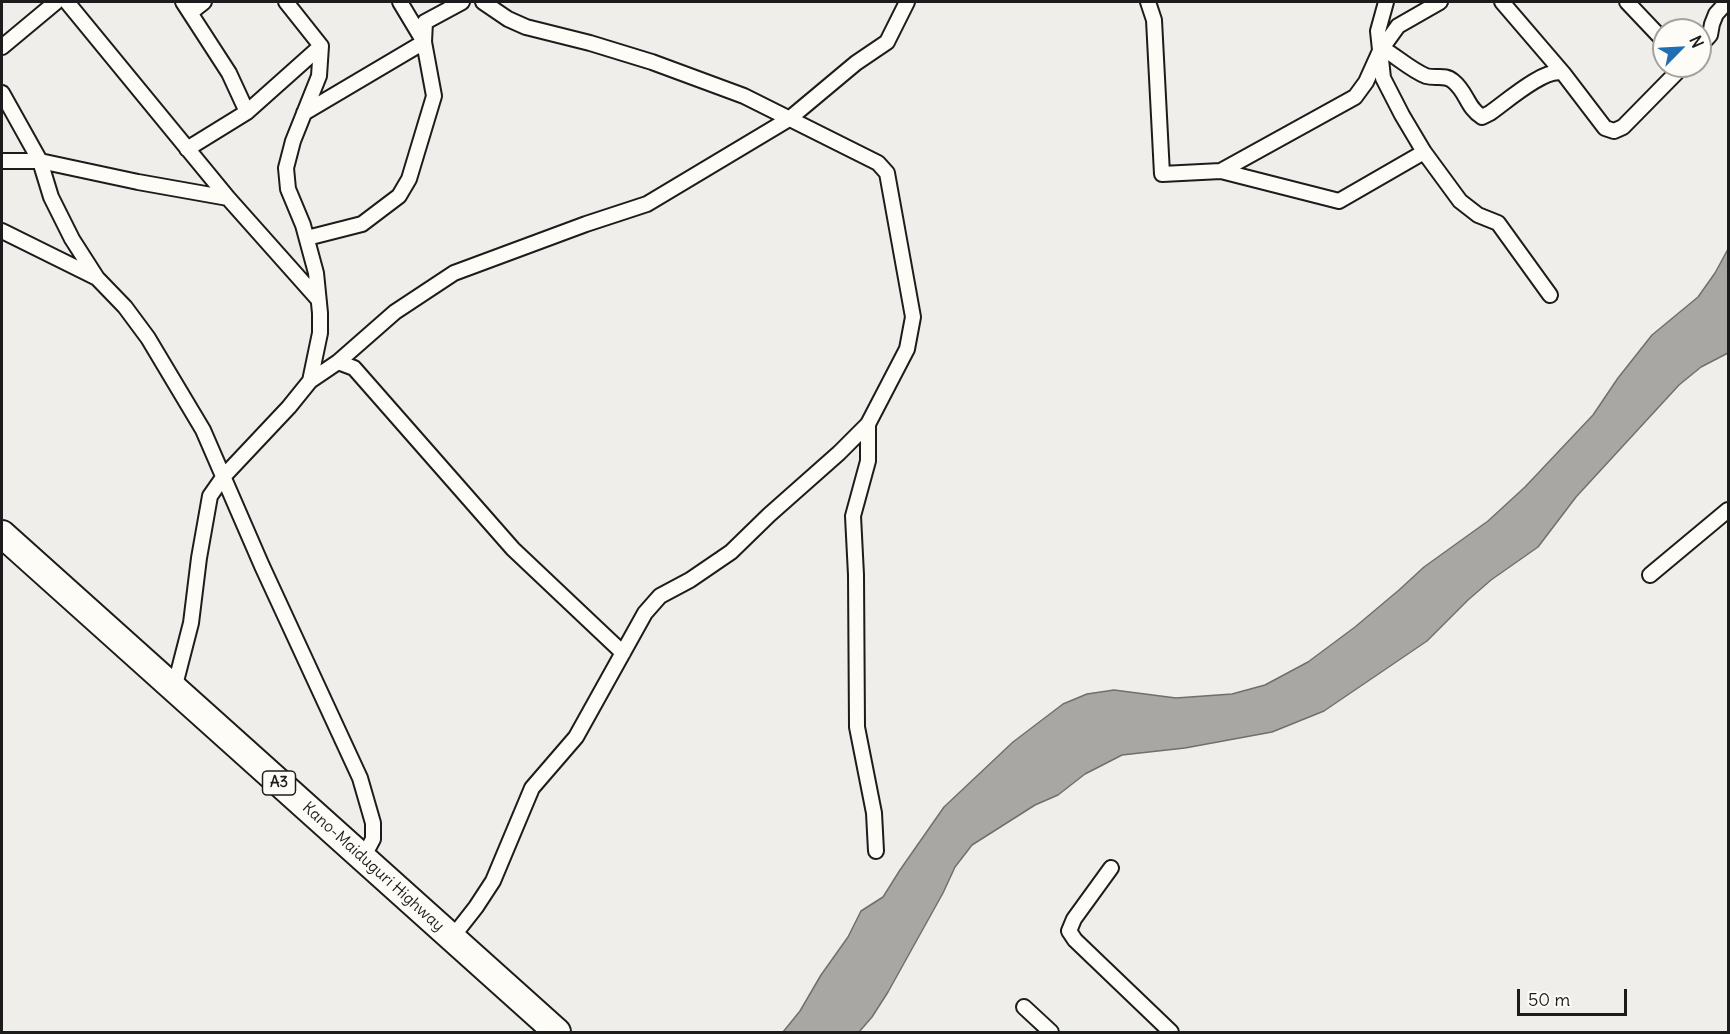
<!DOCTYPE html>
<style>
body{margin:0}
#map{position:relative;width:1730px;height:1034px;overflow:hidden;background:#f0eeea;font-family:Delius,sans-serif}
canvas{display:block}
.frame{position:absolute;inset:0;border:3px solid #1c1c1c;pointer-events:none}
.north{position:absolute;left:1652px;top:18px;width:60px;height:60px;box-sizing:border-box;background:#fdfcf7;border:2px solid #a3a29f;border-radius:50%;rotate:66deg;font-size:16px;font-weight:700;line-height:24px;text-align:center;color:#1c1c1c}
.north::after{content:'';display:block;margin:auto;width:21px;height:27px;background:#1f6fb2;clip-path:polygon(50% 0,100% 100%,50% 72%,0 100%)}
.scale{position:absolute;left:1517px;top:989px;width:110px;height:27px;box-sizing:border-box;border:3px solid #1c1c1c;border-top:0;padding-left:8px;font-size:18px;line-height:21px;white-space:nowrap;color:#1c1c1c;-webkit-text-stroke:4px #fdfcf7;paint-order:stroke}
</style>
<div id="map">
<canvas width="1730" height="1034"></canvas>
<div class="frame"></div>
<div class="north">N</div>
<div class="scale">50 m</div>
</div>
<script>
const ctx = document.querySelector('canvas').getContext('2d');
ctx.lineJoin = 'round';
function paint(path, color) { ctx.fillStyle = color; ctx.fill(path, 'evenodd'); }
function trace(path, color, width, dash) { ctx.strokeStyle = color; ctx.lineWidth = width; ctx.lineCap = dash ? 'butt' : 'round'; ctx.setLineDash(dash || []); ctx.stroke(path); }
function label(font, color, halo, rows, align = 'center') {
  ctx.font = font + ' Delius,sans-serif'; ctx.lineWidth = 4.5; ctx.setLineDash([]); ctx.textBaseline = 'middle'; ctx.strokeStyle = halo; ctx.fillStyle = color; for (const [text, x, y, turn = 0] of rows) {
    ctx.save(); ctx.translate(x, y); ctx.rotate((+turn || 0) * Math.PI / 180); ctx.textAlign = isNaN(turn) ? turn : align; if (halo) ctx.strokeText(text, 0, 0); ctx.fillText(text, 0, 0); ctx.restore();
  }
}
const water = new Path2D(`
 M1728,249V353L1701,367L1679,385L1576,497L1538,547L1491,580L1468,600L1427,641L1324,711L1272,732L1185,748L1122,755L1085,774L1058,795L1035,805L972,845L955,867L943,893L888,992L872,1017L859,1032H783L800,1011L821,975L848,937L861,911L883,897L900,870L944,807L1013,742L1063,704L1087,694L1114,690L1176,698L1232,694L1265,685L1308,662L1355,627L1399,590L1424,567L1488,521L1525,487L1593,415L1618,378L1652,335L1698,297L1715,273Z`);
const street = new Path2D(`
 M67,2L228,198L317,298
 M183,2L229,73L247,112
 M286,2L321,46L319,76L293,141L286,168L288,189L303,225L316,273L320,313V333L310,381
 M400,2L424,42L425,22L462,2
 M1148,2L1154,20L1162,174L1221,171L1339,201L1424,152
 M1386,2L1378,31L1383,78L1402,115L1424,152L1460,201L1478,215L1498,223L1550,295
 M1502,2L1563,73
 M1627,2L1664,41
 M190,13L204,2
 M1700,46L1710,35L1712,24L1716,14L1726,3
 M2,47L56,2
 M1382,48C1396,56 1411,70 1426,76C1436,79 1445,74 1453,81C1467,92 1467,108 1482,117L1490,113C1506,102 1545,67 1563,73L1605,128L1614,131L1623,127L1683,66
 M2,93L40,161L51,197L72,239L97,278L125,307L148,338L203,430L262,566L360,778L373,823V839L363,858
 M304,113L424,42L434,96L409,179L399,196L362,224L307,238
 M187,149L247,112L321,46
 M2,161H40L138,182L228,198
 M1221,171L1355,97L1366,82L1380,51L1398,26L1440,2
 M2,231L97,278
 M338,362L354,368L513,549L623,653
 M868,424V461L853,516L856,575L857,727L874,813L876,851
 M1650,575L1728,510
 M174,689L191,623L199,558L210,496L224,476L289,407L310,381L338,362L395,312L454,273L586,224L647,204L789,119L856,63L887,42L907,2
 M1111,868L1074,919L1069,931L1075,940L1171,1032
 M449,936L458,930L476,907L493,881L532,788L576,737L645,613L660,596L690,580L731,552L769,515L839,453L868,424L907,349L913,317L887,173L878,163L744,96L652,62L590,43L526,27L508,19L483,2
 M1024,1007L1051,1032`);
const highway = new Path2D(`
 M2,534L557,1032`);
const shields = [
 [279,783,33]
];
const shieldNames = [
 ["A3",279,783]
];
const streetNames = [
 ["Kano-Maiduguri Highway",373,867,42]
];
paint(water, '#a8a7a3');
trace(water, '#706f6d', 1.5);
trace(street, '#1c1c1c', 18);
trace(highway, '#1c1c1c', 30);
trace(street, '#fdfcf7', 14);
trace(highway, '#fdfcf7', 26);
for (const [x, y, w] of shields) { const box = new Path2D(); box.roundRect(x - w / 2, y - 12, w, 24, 4.5); ctx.fillStyle = '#fdfcf7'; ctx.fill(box); trace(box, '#1c1c1c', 1.5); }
label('bold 15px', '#1c1c1c', null, shieldNames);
label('16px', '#1c1c1c', '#fdfcf7', streetNames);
</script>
